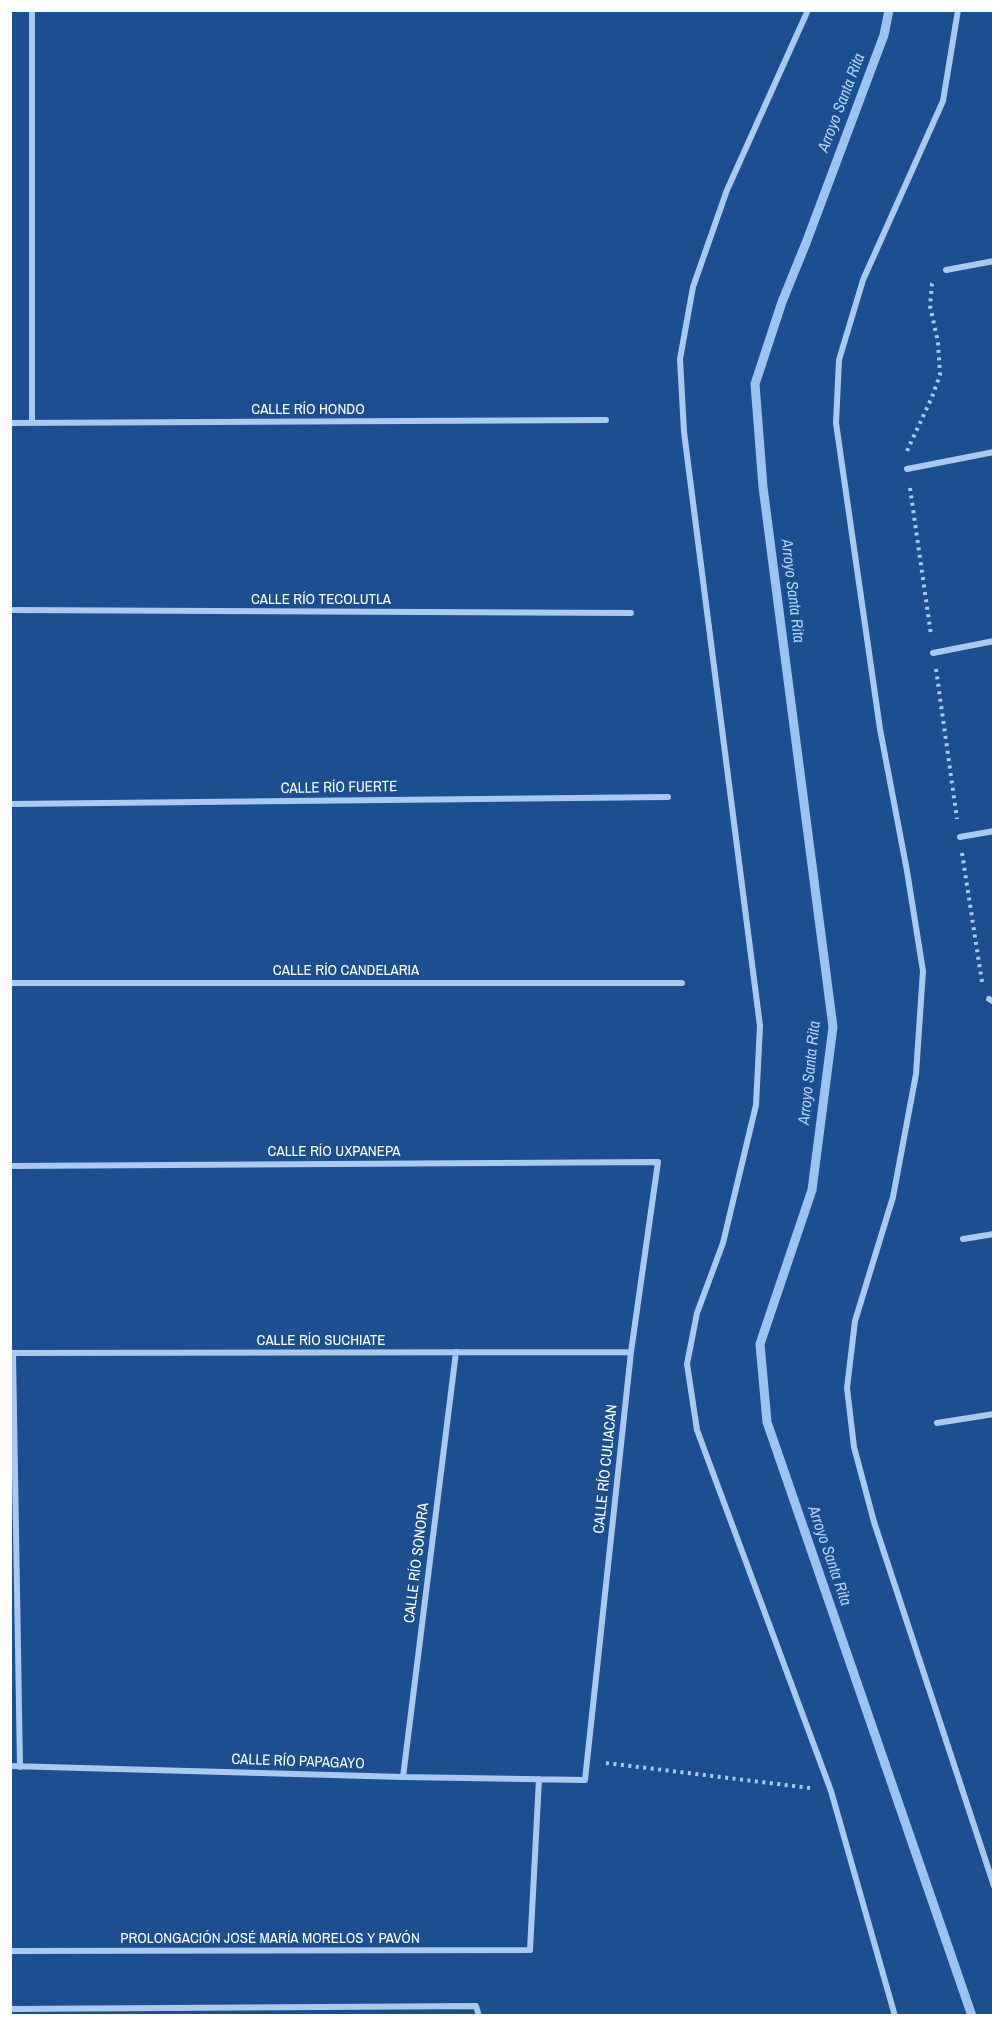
<!DOCTYPE html>
<meta charset="utf-8">
<style>
body{margin:0}
#map{position:relative;width:1004px;height:2026px;overflow:hidden;background:#1b4f8f;font-family:"Archivo Narrow",sans-serif}
canvas{display:block}
.frame{position:absolute;inset:0;border:12px solid #fff;pointer-events:none}
</style>
<div id="map">
<canvas width="1004" height="2026"></canvas>
<div class="frame"></div>
</div>
<script>
const ctx = document.querySelector('canvas').getContext('2d');
ctx.lineJoin = 'round';
function trace(path, color, width, dash) { ctx.strokeStyle = color; ctx.lineWidth = width; ctx.lineCap = dash ? 'butt' : 'round'; ctx.setLineDash(dash || []); ctx.stroke(path); }
function label(font, color, halo, rows, align = 'center') {
  ctx.font = font + ' "Archivo Narrow",sans-serif'; ctx.lineWidth = 6; ctx.setLineDash([]); ctx.textBaseline = 'middle'; ctx.strokeStyle = halo; ctx.fillStyle = color; for (const [text, x, y, turn = 0] of rows) {
    ctx.save(); ctx.translate(x, y); ctx.rotate((+turn || 0) * Math.PI / 180); ctx.textAlign = isNaN(turn) ? turn : align; if (halo) ctx.strokeText(text, 0, 0); ctx.fillText(text, 0, 0); ctx.restore();
  }
}
const stream = new Path2D(`
 M889,10L884,35L806,243L782,302L755,384L763,487L833,1027L812,1190L760,1344L767,1422L972,2016`);
const path = new Path2D(`
 M907,451L932,397L940,375L938,342L930,306L932,284L935,281
 M910,488L931,635
 M936,669L957,819
 M962,853L982,982
 M606,1763L810,1788`);
const minor = new Path2D(`
 M32,10V423
 M808,10L727,190L693,287L680,359L684,432L760,1026L756,1105L723,1243L697,1313L687,1364L697,1430L831,1791L895,2016
 M958,10L943,101L863,280L839,360L836,423L880,729L907,871L923,971L916,1074L893,1197L855,1321L847,1388L854,1447L874,1522L994,1886
 M946,270L994,261
 M10,423L606,420
 M907,469L994,452
 M10,610L631,613
 M933,653L994,641
 M10,804L668,797
 M960,837L994,831
 M10,983H682
 M989,999L994,1002
 M10,1166L658,1162L631,1352L585,1780L403,1777L10,1766
 M963,1239L994,1234
 M10,1353L631,1352
 M13,1353L20,1767
 M937,1423L994,1414
 M403,1777L456,1352
 M10,1951L530,1950L539,1779
 M10,2009L476,2006L479,2016`);
const streetNames = [
 ["CALLE RÍO HONDO",308,410],
 ["CALLE RÍO TECOLUTLA",321,600],
 ["CALLE RÍO FUERTE",339,788,-1],
 ["CALLE RÍO CANDELARIA",346,971],
 ["CALLE RÍO UXPANEPA",334,1152],
 ["CALLE RÍO SUCHIATE",321,1341],
 ["CALLE RÍO CULIACAN",606,1469,-84],
 ["CALLE RÍO SONORA",417,1563,-83],
 ["CALLE RÍO PAPAGAYO",298,1762,2],
 ["PROLONGACIÓN JOSÉ MARÍA MORELOS Y PAVÓN",270,1939]
];
const waterNames = [
 ["Arroyo Santa Rita",842,103,-69],
 ["Arroyo Santa Rita",792,591,83],
 ["Arroyo Santa Rita",810,1073,-84],
 ["Arroyo Santa Rita",829,1556,71]
];
trace(stream, '#9cc4f0', 9);
trace(path, '#a9c9ee', 4, [3, 4.5]);
trace(minor, '#a9c9ee', 6);
label('15px', '#fff', '#1b4f8f', streetNames);
label('italic 16px', '#b5d3f5', '#1b4f8f', waterNames);
</script>
